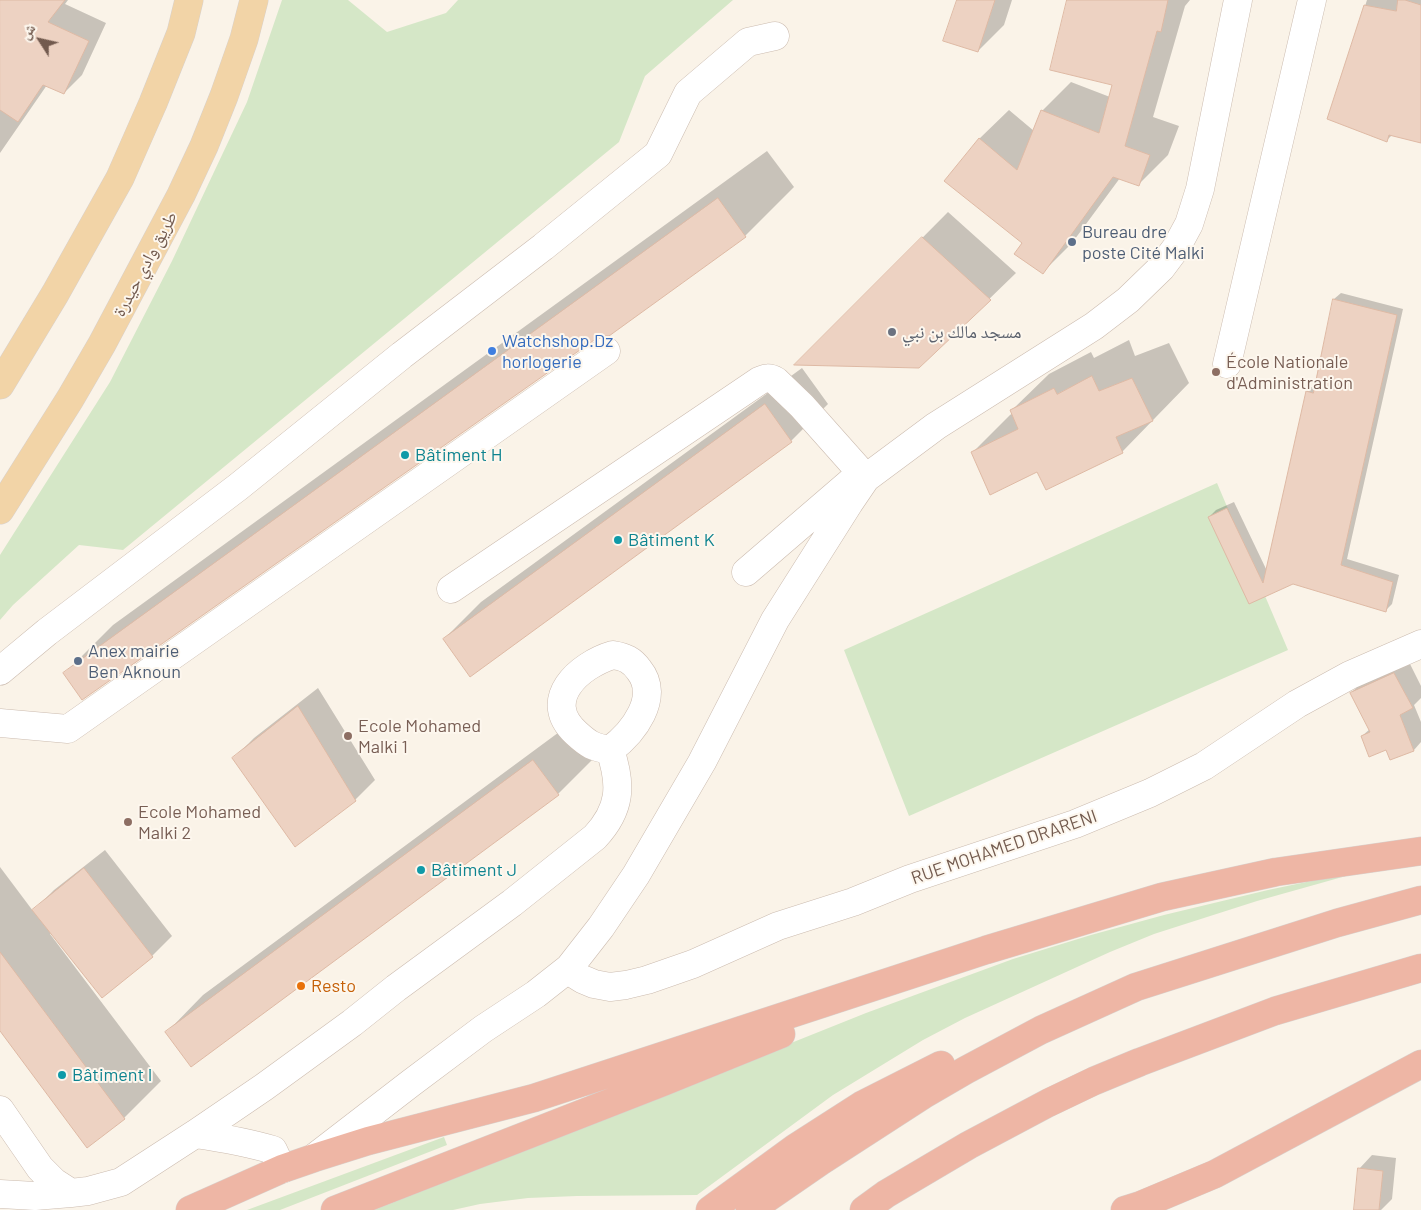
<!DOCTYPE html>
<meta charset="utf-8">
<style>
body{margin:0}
#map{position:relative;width:1421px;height:1210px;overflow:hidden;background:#faf3e8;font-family:Barlow,"Noto Naskh Arabic",sans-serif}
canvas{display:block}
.north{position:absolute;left:15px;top:15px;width:50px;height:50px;-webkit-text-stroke:4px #fdf7ee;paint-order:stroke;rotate:305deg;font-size:14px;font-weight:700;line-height:20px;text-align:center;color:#725a4e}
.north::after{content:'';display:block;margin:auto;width:18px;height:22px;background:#725a4e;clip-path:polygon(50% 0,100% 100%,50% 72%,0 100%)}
</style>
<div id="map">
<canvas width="1421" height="1210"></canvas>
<div class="north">ش</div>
</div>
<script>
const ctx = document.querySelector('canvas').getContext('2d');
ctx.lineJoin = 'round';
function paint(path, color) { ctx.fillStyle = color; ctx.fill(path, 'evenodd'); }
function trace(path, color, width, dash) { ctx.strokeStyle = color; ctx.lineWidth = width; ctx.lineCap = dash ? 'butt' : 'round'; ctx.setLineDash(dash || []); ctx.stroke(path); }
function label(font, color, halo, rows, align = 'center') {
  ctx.font = font + ' Barlow,"Noto Naskh Arabic",sans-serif'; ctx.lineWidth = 4; ctx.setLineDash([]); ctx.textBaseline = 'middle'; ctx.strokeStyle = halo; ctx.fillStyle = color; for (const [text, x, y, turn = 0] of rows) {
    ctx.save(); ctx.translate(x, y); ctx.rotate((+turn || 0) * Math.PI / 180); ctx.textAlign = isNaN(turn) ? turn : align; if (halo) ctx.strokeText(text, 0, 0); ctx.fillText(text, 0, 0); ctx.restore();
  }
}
const green = new Path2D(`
 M282,0H348L387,32L446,13L458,0H733L645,76L619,142L123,550L79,545L13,605L0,620V555L110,382L172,261L247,102Z
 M1217,483L1288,650L909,816L844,650Z
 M1378,867L1257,901L1154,934L1110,952L965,1018L923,1040L833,1095L697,1195L577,1196L528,1198L480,1204L453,1210H374L866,1013L1013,959L1091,935L1164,915L1268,890Z
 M444,1137L447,1145L280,1210H247Z`);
const shadow = new Path2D(`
 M4,0H68L65,4L106,23L82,75L64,93L47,85L0,153V9Z
 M958,0H1012L1004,25L978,51Z
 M1068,0H1190L1185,6L1153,117L1179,126L1168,155L1138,185L1120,178L1072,243L1043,272L1024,243L979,139L1009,110L1034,131L1042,111L1071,82L1110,97L1114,84Z
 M1367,0H1421V142L1392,135L1387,140L1328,119Z
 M767,151L794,187L745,236L609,335L596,337L65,673L113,625Z
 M948,212L1016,273L919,367L797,364Z
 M1341,293L1403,309L1347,559L1399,575L1392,604L1385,611L1293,582L1250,602L1209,517L1216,510L1234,502L1267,571L1307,391L1314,385H1316L1334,299Z
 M1129,340L1135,356L1169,343L1189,383L1122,452L1038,470L973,452L1010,415L1013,413L1012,410L1049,374L1091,352L1094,358Z
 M802,368L828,404L791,441L470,675L444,639L481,602Z
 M1408,660L1421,686V698L1414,705L1421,722V742L1414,750L1391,758L1387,749L1362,736L1370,729L1351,693L1364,680Z
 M318,688L375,780L355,800L234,758L254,738Z
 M570,724L594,758L558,794L167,1032L203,995Z
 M105,850L172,936L152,956L52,932L50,934L161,1081L124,1118L0,1029V867L33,911L54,890Z
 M1372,1155L1396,1158L1392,1199L1381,1210H1355L1359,1169Z`);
const building = new Path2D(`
 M0,0H65L48,22L89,41L64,94L43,85L18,122L0,110Z
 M957,0H995L978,52L943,41Z
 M1067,0H1168L1161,32L1157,31L1125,146L1150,155L1139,186L1113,177L1043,274L1014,254L1022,243L944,181L979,138L1017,170L1041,110L1099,133L1112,85L1050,70Z
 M1398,0H1405L1421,5V143L1389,135L1387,142L1327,119L1364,5L1396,11Z
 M718,198L746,237L609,336H604L597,338L82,700L63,673Z
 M922,237L991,300L919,368L794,365Z
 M1333,299L1397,315L1341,565L1393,582L1386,612L1293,584L1249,604L1208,517L1227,508L1263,583L1306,391L1313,393Z
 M1092,376L1099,391L1132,378L1153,421L1116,437L1123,453L1046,490L1037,472L990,495L971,452L1018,429L1010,410L1054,388L1057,394Z
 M765,404L792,442L470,677L443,639Z
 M1394,673L1413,708L1400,715L1414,751L1390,760L1386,750L1369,757L1361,736L1370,732L1350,693Z
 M298,706L356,801L295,847L232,758Z
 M533,760L559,795L191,1067L165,1032Z
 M84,868L153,957L102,998L32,910Z
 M0,952L125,1119L87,1148L0,1031Z
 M1358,1168L1383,1171L1379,1210H1354Z`);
const minor = new Path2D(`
 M1227,364L1312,0
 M746,572L853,480
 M451,589L759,381C765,378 769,377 776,381L802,406L866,478
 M613,655C625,657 632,660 639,670C661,697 633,733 610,750C593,747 589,745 576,733C540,700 579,665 613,655Z
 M0,671L47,632L238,487L402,355L543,247L658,154L688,93L748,42L775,36
 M0,723L68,729L606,351
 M569,968L574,974L582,979L594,984L610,987L626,985L647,980L693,964L778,926L853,902L910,879L1075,824L1150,793L1204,766L1297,704L1350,675L1421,644
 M0,1110L40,1168L54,1182L71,1193L88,1191L121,1182L195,1134L264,1087L352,1023L396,988L512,903L595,837C621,809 622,785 610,750
 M195,1134C222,1138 247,1142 273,1150L282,1169
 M315,1157L411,1083L483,1029L536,994L569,968L601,927L636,875L702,762L775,620L849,503L866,478L936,426L1094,326L1128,300L1161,268L1176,248L1189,224L1200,189L1238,0
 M0,1194L35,1196L71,1193`);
const major = new Path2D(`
 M0,385L55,294L120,178L153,103L181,33L189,0
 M0,510L70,399L102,344L181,195L204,146L224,96L244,39L254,0`);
const highway = new Path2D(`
 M190,1210L282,1169L314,1158L368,1141L534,1098L986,950L1162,897L1276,872L1421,851
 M335,1210L663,1082L781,1034
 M710,1210L795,1148L862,1105L941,1065
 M750,1210L821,1161L923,1095L966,1070L1041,1030L1136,987L1337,923L1421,900
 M864,1210L886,1194L969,1145L1048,1103L1094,1081L1140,1062L1275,1011L1421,968
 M1125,1210L1141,1205L1215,1174L1421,1064`);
const markers = [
 [1072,242,5,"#5c6f8a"],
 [892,332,5,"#6b7280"],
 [492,351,5,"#3f7fe0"],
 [1216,372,5,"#8d6e63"],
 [405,455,5,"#0f9aa8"],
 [618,540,5,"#0f9aa8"],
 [78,661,5,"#5c6f8a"],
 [348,736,5,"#8d6e63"],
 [128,822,5,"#8d6e63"],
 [421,870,5,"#0f9aa8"],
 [301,986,5,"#e8710a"],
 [62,1075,5,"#0f9aa8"]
];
const serviceNames = [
 ["Bureau dre",1082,232],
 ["poste Cité Malki",1082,253],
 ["Anex mairie",88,651],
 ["Ben Aknoun",88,672]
];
const streetNames = [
 ["طريق وادي حيدرة",145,264,-62],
 ["RUE MOHAMED DRARENI",1004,847,-19]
];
const worshipNames = [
 ["مسجد مالك بن نبي",902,332]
];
const shopNames = [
 ["Watchshop.Dz",502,341],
 ["horlogerie",502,362]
];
const educationNames = [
 ["École Nationale",1226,362],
 ["d'Administration",1226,383],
 ["Ecole Mohamed",358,726],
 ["Malki 1",358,747],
 ["Ecole Mohamed",138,812],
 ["Malki 2",138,833]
];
const cultureNames = [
 ["Bâtiment H",415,455],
 ["Bâtiment K",628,540],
 ["Bâtiment J",431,870],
 ["Bâtiment I",72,1075]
];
const foodNames = [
 ["Resto",311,986]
];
paint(green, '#d5e7c7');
paint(shadow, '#0003');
paint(building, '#edd2c2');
trace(building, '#deb9a4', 1);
trace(minor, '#cbbbaf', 29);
trace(major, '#d8d1cd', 29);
trace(highway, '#d8d1cd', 29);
trace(minor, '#fff', 28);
trace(major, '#f2d4a7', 28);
trace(highway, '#eeb6a5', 28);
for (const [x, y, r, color] of markers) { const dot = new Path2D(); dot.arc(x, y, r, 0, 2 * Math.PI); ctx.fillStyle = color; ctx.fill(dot); trace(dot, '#fdf7ee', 2); }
label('18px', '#4e5e75', '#fdf7ee', serviceNames, 'left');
label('18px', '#725a4e', '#fdf7ee', streetNames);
label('18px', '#5b616d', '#fdf7ee', worshipNames, 'left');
label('18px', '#366cbe', '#fdf7ee', shopNames, 'left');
label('18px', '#785e54', '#fdf7ee', educationNames, 'left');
label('18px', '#0d838f', '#fdf7ee', cultureNames, 'left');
label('18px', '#c56008', '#fdf7ee', foodNames, 'left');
</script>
